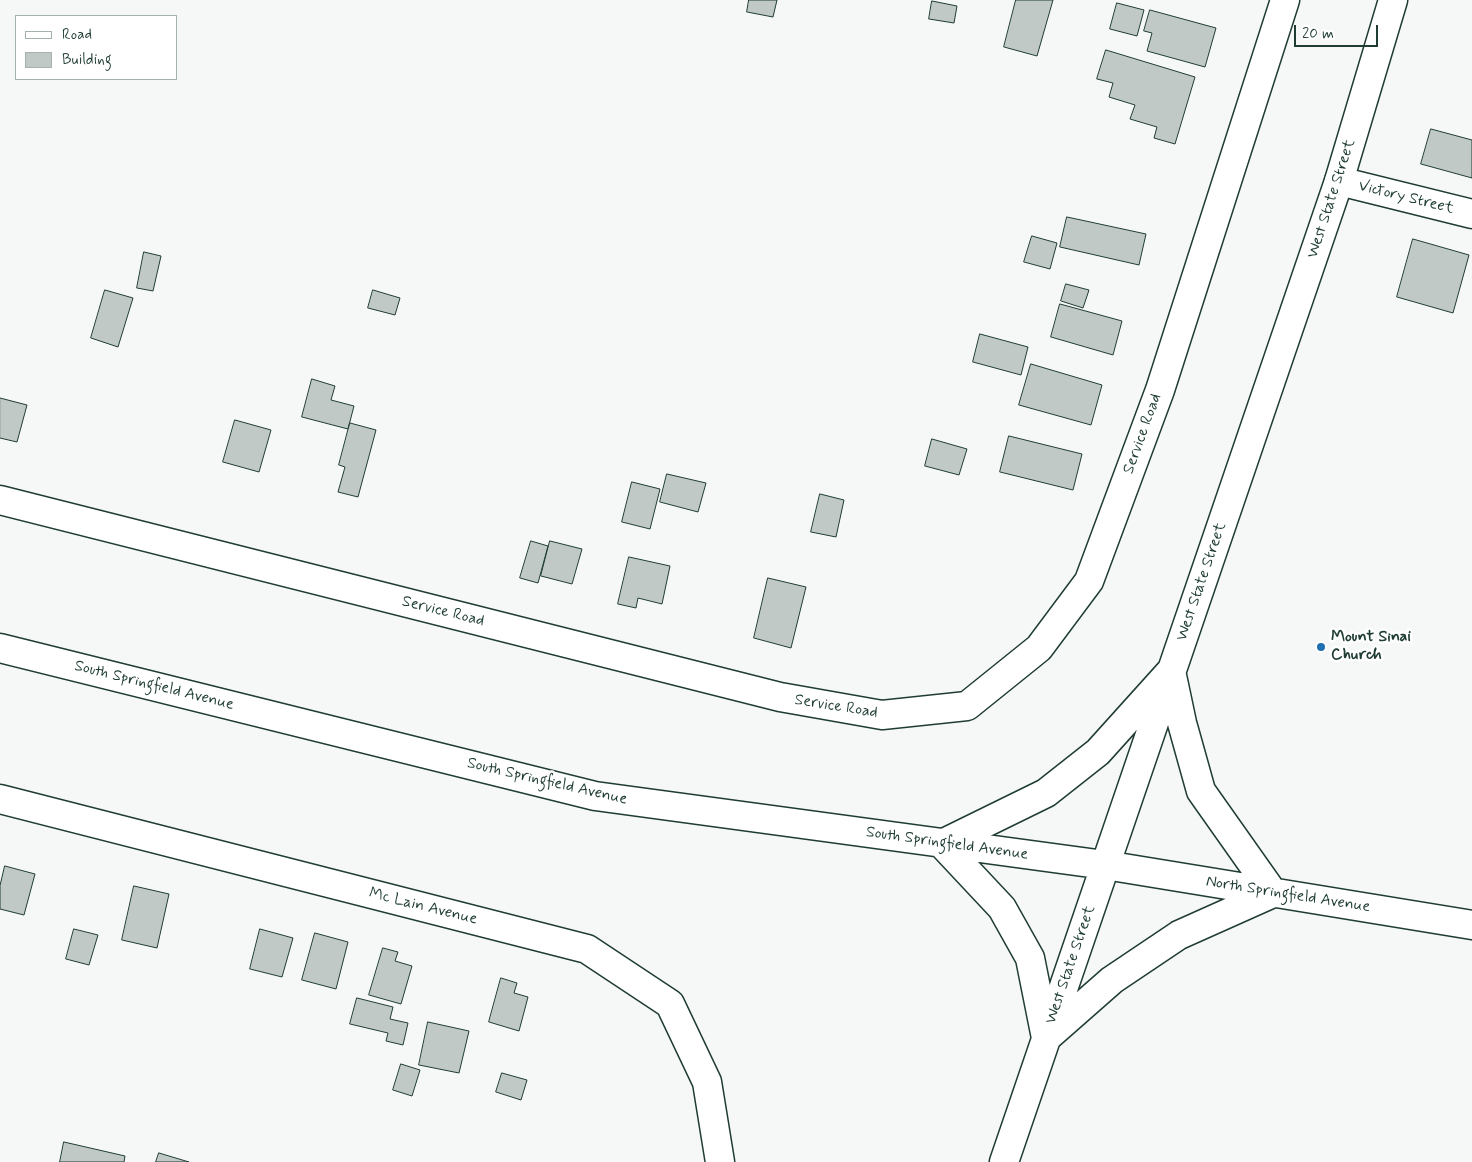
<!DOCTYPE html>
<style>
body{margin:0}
#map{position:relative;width:1472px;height:1162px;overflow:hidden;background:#f6f7f7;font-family:Mynerve,sans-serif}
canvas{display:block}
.legend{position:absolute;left:15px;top:15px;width:162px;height:65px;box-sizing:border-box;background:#fff;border:1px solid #a5b1ae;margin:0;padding:6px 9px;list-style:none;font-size:15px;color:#1f3d34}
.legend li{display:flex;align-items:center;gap:10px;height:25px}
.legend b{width:25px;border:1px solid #a5b1ae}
.scale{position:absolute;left:1294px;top:25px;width:84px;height:22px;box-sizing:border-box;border:2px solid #1f3d34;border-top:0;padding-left:6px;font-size:15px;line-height:18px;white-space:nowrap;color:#1f3d34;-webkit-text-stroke:4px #fff;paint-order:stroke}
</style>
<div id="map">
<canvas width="1472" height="1162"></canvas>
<ul class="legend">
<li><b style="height:6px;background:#fff"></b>Road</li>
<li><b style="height:14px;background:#c0c9c6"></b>Building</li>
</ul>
<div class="scale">20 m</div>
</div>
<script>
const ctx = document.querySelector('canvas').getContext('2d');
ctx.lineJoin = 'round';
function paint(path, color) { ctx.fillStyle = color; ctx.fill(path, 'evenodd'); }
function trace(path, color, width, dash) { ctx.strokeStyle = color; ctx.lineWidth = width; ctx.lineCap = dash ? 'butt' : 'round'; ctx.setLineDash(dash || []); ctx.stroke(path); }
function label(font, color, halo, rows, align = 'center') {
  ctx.font = font + ' Mynerve,sans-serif'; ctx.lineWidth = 5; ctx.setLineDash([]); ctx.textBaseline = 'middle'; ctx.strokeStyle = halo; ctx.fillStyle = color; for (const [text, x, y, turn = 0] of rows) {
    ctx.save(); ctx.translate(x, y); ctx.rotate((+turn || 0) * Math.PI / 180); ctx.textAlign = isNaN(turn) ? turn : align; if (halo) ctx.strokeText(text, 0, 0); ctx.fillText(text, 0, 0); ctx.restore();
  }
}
const building = new Path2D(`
 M749,0H777L773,17L747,12Z
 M1016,0H1053L1037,56L1004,47Z
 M932,1L957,6L954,23L929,19Z
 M1117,3L1144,10L1137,36L1110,29Z
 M1150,10L1216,28L1205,67L1147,51L1152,33L1144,31Z
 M1106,50L1195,77L1175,144L1154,138L1157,127L1130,119L1135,105L1109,97L1113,83L1097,79Z
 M1431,129L1472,140V178L1421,164Z
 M1067,217L1146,234L1139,265L1060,247Z
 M1032,236L1057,243L1050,269L1024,262Z
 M1413,239L1469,255L1453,313L1397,297Z
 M144,252L161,256L153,291L137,288Z
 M1066,284L1089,290L1083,308L1061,301Z
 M105,290L133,298L118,347L91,338Z
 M373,290L400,298L395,315L368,308Z
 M1060,304L1122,321L1113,355L1051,337Z
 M980,334L1028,347L1021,375L973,362Z
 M1031,364L1102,385L1091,425L1019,405Z
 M312,379L335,386L331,400L354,406L348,429L302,417Z
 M0,398L27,405L17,442L0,438Z
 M235,420L271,430L259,472L223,462Z
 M350,423L376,430L358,497L338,492L345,467L339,465Z
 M1009,436L1082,454L1073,490L1000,472Z
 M932,439L967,449L959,475L925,466Z
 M667,474L706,483L698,512L660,502Z
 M632,482L660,489L650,529L622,522Z
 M820,494L844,500L836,537L811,532Z
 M531,541L548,546L538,583L520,578Z
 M550,541L582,549L572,584L541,576Z
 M629,557L670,566L662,604L638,598L636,608L618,604Z
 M768,578L806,587L791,648L754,638Z
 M5,866L35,874L24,915L0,909V886Z
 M134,886L169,894L157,948L122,940Z
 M74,929L98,935L89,965L66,959Z
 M260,929L293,938L282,977L250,969Z
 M315,933L348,942L336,989L302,980Z
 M383,948L398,952L395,961L412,966L401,1004L369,995Z
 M501,978L517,983L514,993L528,997L519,1031L489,1022Z
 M357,998L393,1007L390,1019L408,1023L403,1045L386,1041L388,1033L350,1024Z
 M428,1022L469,1031L459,1073L419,1065Z
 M401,1064L420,1070L412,1096L393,1090Z
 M502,1073L527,1080L521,1100L496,1092Z
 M64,1142L125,1156L124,1162H60Z
 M159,1153L189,1162H156Z`);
const minor = new Path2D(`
 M1339,181L1472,214
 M0,500L780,697L882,715L967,706L1039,648L1089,581L1160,390L1285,0
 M0,799L587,949L670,1004L707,1082L720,1162`);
const primary = new Path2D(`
 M0,648L595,796L1105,865L1472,925
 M1171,671L1182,723L1201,791L1273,893L1179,935L1112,980L1046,1038L1030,958L1002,908L942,844L1046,793L1098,752Z
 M1004,1162L1339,181L1393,0`);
const markers = [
 [1321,647,5,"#1f6fb2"]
];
const streetNames = [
 ["Victory Street",1406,198,14],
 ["West State Street",1332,199,-72],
 ["Service Road",1143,434,-70],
 ["West State Street",1202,582,-71],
 ["Service Road",443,612,14],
 ["South Springfield Avenue",154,686,14],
 ["Service Road",836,707,9],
 ["South Springfield Avenue",547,782,13],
 ["South Springfield Avenue",947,844,8],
 ["North Springfield Avenue",1288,895,9],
 ["Mc Lain Avenue",423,907,14],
 ["West State Street",1071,965,-71]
];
const poiNames = [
 ["Mount Sinai",1331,638],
 ["Church",1331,656]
];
paint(building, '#c0c9c6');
trace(building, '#1f3d34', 1);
trace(minor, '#1f3d34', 31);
trace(primary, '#1f3d34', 31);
trace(minor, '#fff', 28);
trace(primary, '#fff', 28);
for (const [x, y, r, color] of markers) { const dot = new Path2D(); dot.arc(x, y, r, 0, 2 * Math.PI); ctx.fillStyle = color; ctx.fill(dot); trace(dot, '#fff', 2); }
label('16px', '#1f3d34', '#fff', streetNames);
label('bold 16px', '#1f3d34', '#fff', poiNames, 'left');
</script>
